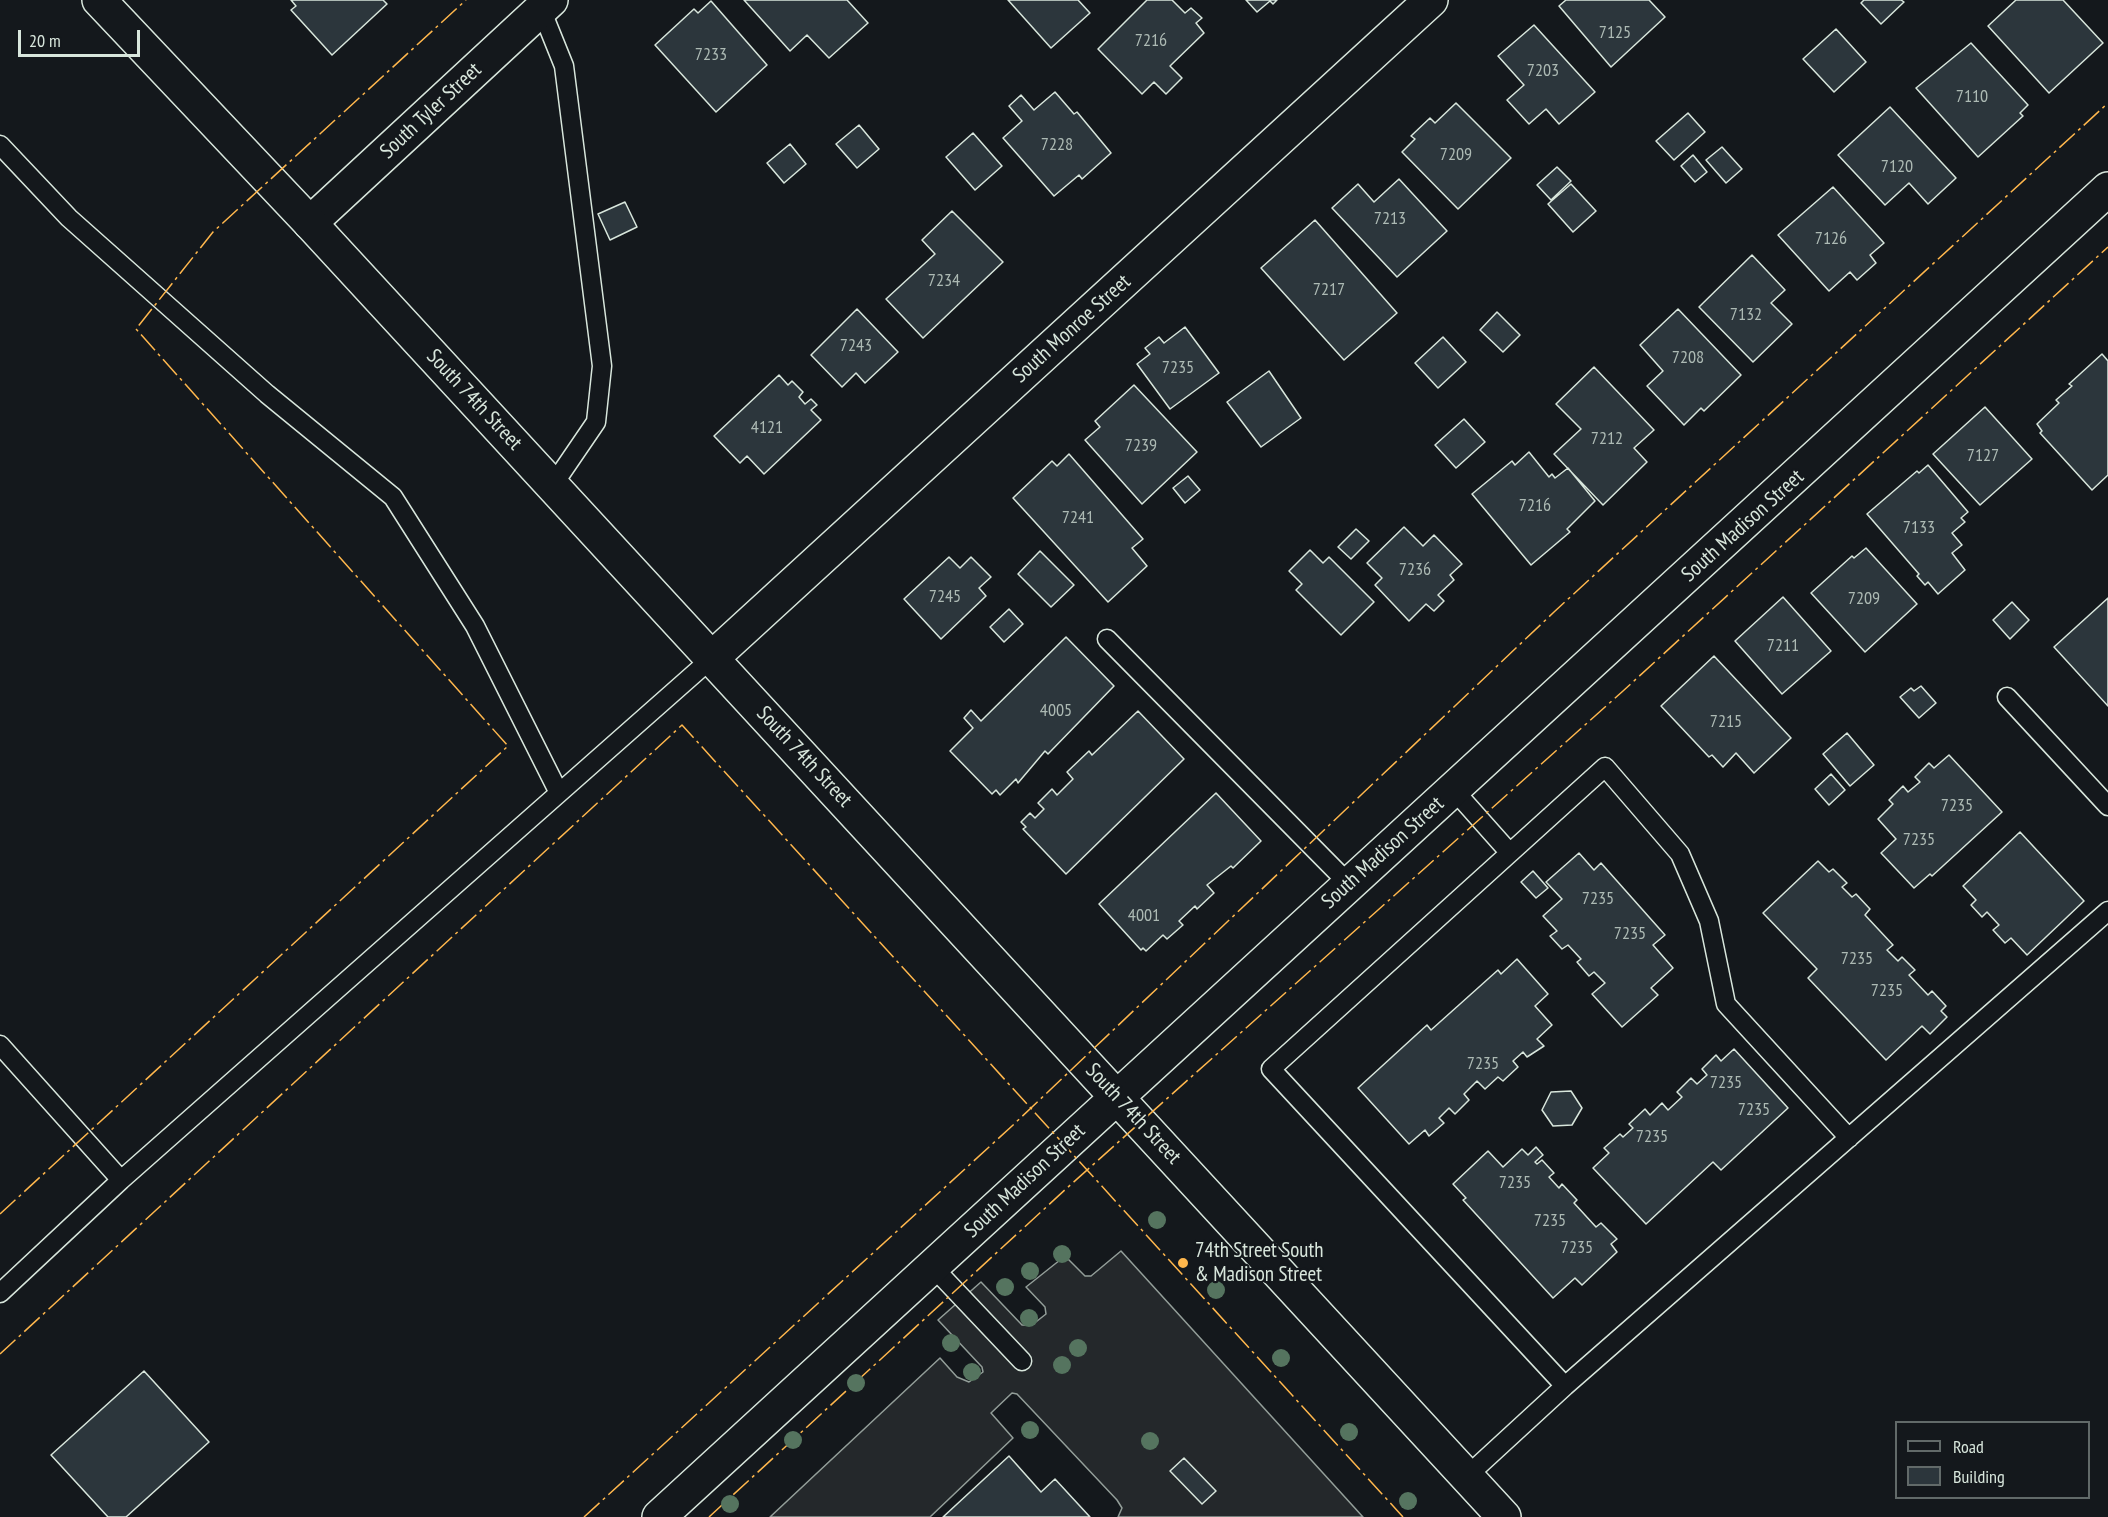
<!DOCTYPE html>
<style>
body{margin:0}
#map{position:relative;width:2108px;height:1517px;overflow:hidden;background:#14181c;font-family:"PT Sans Narrow",sans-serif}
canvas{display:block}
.legend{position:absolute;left:1895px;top:1421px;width:195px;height:78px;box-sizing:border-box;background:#14181c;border:2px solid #626a69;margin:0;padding:8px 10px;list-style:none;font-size:18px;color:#d8e6dc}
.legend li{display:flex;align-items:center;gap:12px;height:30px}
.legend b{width:30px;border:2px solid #626a69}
.scale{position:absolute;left:18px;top:30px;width:122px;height:27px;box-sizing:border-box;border:3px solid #d8e6dc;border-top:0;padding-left:8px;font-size:18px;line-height:21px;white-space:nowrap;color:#d8e6dc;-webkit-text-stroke:4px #14181c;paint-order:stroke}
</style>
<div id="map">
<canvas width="2108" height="1517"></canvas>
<ul class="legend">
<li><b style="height:8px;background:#14181c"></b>Road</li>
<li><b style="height:16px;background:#2c363c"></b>Building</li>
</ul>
<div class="scale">20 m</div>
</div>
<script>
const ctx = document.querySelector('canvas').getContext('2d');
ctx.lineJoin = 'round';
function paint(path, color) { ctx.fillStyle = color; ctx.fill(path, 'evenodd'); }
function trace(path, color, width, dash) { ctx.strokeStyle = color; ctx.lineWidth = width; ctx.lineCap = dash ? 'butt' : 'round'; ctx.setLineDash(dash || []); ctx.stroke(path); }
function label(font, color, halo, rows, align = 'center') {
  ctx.font = font + ' "PT Sans Narrow",sans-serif'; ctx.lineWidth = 4.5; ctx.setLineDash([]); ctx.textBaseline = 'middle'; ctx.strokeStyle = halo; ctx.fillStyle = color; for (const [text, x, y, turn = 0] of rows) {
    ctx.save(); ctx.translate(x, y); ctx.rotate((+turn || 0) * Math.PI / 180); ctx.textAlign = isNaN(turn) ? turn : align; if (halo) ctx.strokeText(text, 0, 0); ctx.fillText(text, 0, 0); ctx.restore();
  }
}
const parking = new Path2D(`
 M1121,1251L1363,1517H1118L1122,1508L1117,1500L1017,1394L1012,1393L991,1413L1013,1438L930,1517H770L940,1358L957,1377L969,1382L983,1372L982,1367L938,1320L981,1282L1022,1325H1032L1046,1314L1045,1307L1026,1287L1065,1256L1085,1276H1091Z`);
const building = new Path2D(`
 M291,0H383L387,4L332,55L291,10L296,6Z
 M744,0H847L868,23L829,58L807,35L790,51Z
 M1008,0H1078L1090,13L1051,48Z
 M1147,0H1172L1185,13L1191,8L1202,18L1196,23L1204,33L1170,66L1182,78L1166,94L1154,82L1142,94L1098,49Z
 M1246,0H1277L1273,4L1270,1L1257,12Z
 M1566,0H1649L1665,17L1611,67L1559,6Z
 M1864,0H1901L1904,2L1881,24L1861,3Z
 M2016,0H2063L2103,43L2049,93L1988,26Z
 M711,1L767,65L716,112L655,45L694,9L698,13Z
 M1534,25L1595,92L1559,124L1546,109L1529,124L1507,100L1524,85L1498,56Z
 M1836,29L1866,62L1834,92L1803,59Z
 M1971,43L2028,105L2020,113L2023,116L1978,157L1916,88Z
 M1055,92L1074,114L1077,112L1111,153L1082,179L1079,175L1054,196L1003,138L1022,121L1009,106L1021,95L1034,110Z
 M1456,103L1511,158L1458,209L1402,152L1415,139L1411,136L1430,118L1435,123Z
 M1890,107L1956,178L1928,204L1909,183L1885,205L1838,155Z
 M1688,113L1705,132L1674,160L1656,141Z
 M859,125L879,149L857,168L836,144Z
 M973,133L1002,166L975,190L946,157Z
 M790,144L806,164L784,183L767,163Z
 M1722,147L1742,169L1726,183L1706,160Z
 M1693,155L1707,172L1695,182L1681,166Z
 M1557,167L1571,181L1551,200L1537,185Z
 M1399,179L1447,231L1397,277L1332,208L1358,184L1374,202Z
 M1571,184L1596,211L1573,232L1548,204Z
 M1833,187L1884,243L1870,255L1876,263L1857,280L1850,272L1829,291L1778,235Z
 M625,202L637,227L610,240L598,214Z
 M952,211L1003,262L923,338L886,299L935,254L922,240Z
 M1315,220L1397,313L1344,360L1261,268Z
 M1752,255L1785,290L1771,303L1792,324L1753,362L1699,307Z
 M857,309L898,352L865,383L856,373L842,387L811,355Z
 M1678,309L1741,375L1704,411L1701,408L1684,425L1647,386L1663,371L1640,345Z
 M1497,312L1520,335L1503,352L1480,330Z
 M1185,327L1219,373L1170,409L1137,364L1150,354L1145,348L1159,337L1164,343Z
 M1443,337L1466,362L1438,388L1415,363Z
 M2102,354L2108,361V475L2092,490L2040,433L2042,431L2037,424L2059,403L2056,400L2072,386L2069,384Z
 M1594,367L1654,430L1634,448L1647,462L1603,505L1554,454L1581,429L1556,404Z
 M1269,371L1301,418L1261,447L1227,402Z
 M779,375L788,385L792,381L803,392L799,397L805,404L811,399L817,405L811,410L821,420L764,474L747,456L740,463L714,436Z
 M1134,385L1197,452L1142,504L1085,440L1100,427L1095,421Z
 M1985,407L2032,459L1980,505L1933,454Z
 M1464,419L1485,442L1456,468L1435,445Z
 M1529,452L1549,477L1552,474L1555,478L1568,468L1595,501L1567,529L1570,532L1531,565L1472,494L1512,461L1515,465Z
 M1069,454L1143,539L1132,548L1147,566L1108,602L1013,498L1052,461L1057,466Z
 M1928,465L1968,512L1961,518L1965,522L1952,533L1962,545L1952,553L1965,570L1938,594L1928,582L1925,585L1917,576L1919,574L1867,514L1917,471L1919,473Z
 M1188,476L1200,490L1185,503L1173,488Z
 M1404,527L1423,546L1434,535L1462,564L1450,575L1454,580L1438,595L1444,601L1434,611L1426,604L1409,621L1375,585L1382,578L1367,563Z
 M1356,529L1369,541L1351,559L1338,547Z
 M1866,548L1917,604L1865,652L1811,593L1852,556L1854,558Z
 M1310,550L1323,563L1329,557L1374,602L1341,635L1296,590L1302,584L1289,571Z
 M1040,551L1074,585L1051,607L1018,574Z
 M949,557L960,568L971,557L991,577L979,588L986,596L941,639L904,599Z
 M1783,597L1831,651L1782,694L1735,641Z
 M2108,598V706L2054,647Z
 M2012,602L2029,620L2010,639L1993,620Z
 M1009,609L1023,624L1004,642L990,627Z
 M1066,637L1114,686L1048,754L1045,751L1018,783L1016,779L1000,795L996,790L992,794L950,751L973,728L964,718L971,710L981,721Z
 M1714,656L1791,738L1754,773L1736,753L1723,767L1712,755L1709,757L1661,706Z
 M1921,686L1936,703L1919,718L1900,697L1911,688L1914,691Z
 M1138,711L1184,759L1066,874L1023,829L1026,827L1021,822L1030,813L1035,818L1044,809L1038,803L1052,789L1057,795L1073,779L1067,772L1089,751L1092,755Z
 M1847,733L1874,765L1850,786L1823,754Z
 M1949,755L2002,812L1932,876L1930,874L1914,888L1881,853L1896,839L1878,819L1893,804L1889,800L1903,786L1908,792L1920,782L1915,777L1929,763L1934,768Z
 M1831,774L1845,790L1829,805L1815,789Z
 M1216,793L1261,841L1233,868L1231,866L1207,885L1214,893L1197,909L1195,906L1179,921L1183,925L1167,939L1163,935L1146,951L1143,948L1141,950L1099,904Z
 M2020,832L2084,901L2027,955L2011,938L2005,943L1993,930L1999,925L1987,912L1982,917L1971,905L1976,900L1963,886Z
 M1579,853L1594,870L1601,863L1665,935L1653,945L1673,968L1651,988L1658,995L1622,1027L1592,994L1605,983L1594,972L1589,976L1577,962L1581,959L1568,945L1562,949L1550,936L1557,931L1543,916L1562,899L1546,882Z
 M1818,861L1829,872L1833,869L1847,883L1842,887L1852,897L1856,894L1870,909L1865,915L1893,945L1887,950L1898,961L1902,957L1915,970L1909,975L1928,995L1932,991L1946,1006L1941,1011L1947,1017L1930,1034L1922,1026L1886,1060L1808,978L1817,969L1763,913Z
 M1533,871L1548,888L1536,898L1521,882Z
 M1517,959L1548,994L1535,1006L1552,1025L1537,1039L1544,1046L1527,1057L1523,1052L1513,1061L1518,1067L1503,1081L1498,1077L1485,1089L1477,1081L1464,1094L1469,1100L1455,1114L1449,1108L1439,1118L1444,1123L1429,1136L1425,1130L1409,1144L1358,1088L1427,1025L1431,1030L1498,970L1501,974Z
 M1734,1049L1788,1108L1721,1170L1713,1162L1646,1224L1593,1168L1609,1153L1604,1148L1620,1134L1623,1137L1633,1128L1629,1124L1645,1109L1650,1115L1662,1103L1668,1110L1682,1097L1677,1092L1691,1078L1697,1084L1707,1075L1702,1069L1716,1055L1721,1061Z
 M1571,1091L1582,1108L1572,1125L1553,1126L1542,1110L1551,1092Z
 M1536,1147L1543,1155L1535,1162L1537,1164L1542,1160L1554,1173L1549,1177L1559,1188L1562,1184L1577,1200L1574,1203L1596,1227L1601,1223L1617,1239L1611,1244L1617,1252L1582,1285L1575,1278L1553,1298L1463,1200L1466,1198L1453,1184L1488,1151L1503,1167L1522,1149L1528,1155Z
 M144,1371L209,1442L126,1517H108L51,1455Z
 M1009,1456L1041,1492L1055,1479L1090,1517H943Z
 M1184,1458L1216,1491L1202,1504L1170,1471Z`);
const lane = new Path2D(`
 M541,9L564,66L602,366L596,422L553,485
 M0,145L69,218L267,394L393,497L475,626L559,793
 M1107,639L1349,884
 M2007,697L2108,806
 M1453,789L1509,852
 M0,1045L121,1180
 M932,1266L1022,1361
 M0,1293L121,1180L712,658
 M1565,1386L1271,1069L1605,767L1680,854L1709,921L1726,1004L1849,1138
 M1466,1477L1565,1386L2108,911`);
const street = new Path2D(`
 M712,658L1431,0
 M659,1517L2108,189`);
const secondary = new Path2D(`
 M310,223L551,0`);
const primary = new Path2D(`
 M99,0L310,223L1504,1517`);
const power = new Path2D(`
 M0,1214L508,746L136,329L213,232L466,0
 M0,1354L682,725L1403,1517
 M584,1517L1012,1126L1554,612L2108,103
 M709,1517L1067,1188L1623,691L2108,247`);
const trees = [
 [1157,1220],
 [1062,1254],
 [1030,1271],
 [1005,1287],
 [1216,1290],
 [1029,1318],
 [951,1343],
 [1078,1348],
 [1281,1358],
 [1062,1365],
 [972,1372],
 [856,1383],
 [1030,1430],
 [1349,1432],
 [793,1440],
 [1150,1441],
 [1408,1501],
 [730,1504]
];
const markers = [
 [1183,1263,6,"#ffb74d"]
];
const numberNames = [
 ["7125",1615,33],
 ["7216",1151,41],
 ["7233",711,55],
 ["7203",1543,71],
 ["7110",1972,97],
 ["7228",1057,145],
 ["7209",1456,155],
 ["7120",1897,167],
 ["7213",1390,219],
 ["7126",1831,239],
 ["7234",944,281],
 ["7217",1329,290],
 ["7132",1746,315],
 ["7243",856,346],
 ["7208",1688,358],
 ["7235",1178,368],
 ["4121",767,428],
 ["7212",1607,439],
 ["7239",1141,446],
 ["7127",1983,456],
 ["7216",1535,506],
 ["7241",1078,518],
 ["7133",1919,528],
 ["7236",1415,570],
 ["7245",945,597],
 ["7209",1864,599],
 ["7211",1783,646],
 ["4005",1056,711],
 ["7215",1726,722],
 ["7235",1957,806],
 ["7235",1919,840],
 ["7235",1598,899],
 ["4001",1144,916],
 ["7235",1630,934],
 ["7235",1857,959],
 ["7235",1887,991],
 ["7235",1483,1064],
 ["7235",1726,1083],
 ["7235",1754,1110],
 ["7235",1652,1137],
 ["7235",1515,1183],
 ["7235",1550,1221],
 ["7235",1577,1248]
];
const streetNames = [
 ["South Tyler Street",431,111,-43],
 ["South Monroe Street",1072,329,-42],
 ["South 74th Street",474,400,47],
 ["South Madison Street",1743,526,-42],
 ["South 74th Street",804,757,47],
 ["South Madison Street",1383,853,-42],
 ["South 74th Street",1133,1114,47],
 ["South Madison Street",1025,1181,-43]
];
const poiNames = [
 ["74th Street South",1195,1251],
 ["& Madison Street",1195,1275]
];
paint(parking, '#24282b');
trace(parking, '#939e99', 1.5);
paint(building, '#2c363c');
trace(building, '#d8e6dc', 1.5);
trace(lane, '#d8e6dc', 21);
trace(street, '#d8e6dc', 36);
trace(secondary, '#d8e6dc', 36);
trace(primary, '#d8e6dc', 36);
trace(lane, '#14181c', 18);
trace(street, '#14181c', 33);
trace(secondary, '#14181c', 33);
trace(primary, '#14181c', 33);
trace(power, '#ffb74d', 1.5, [21, 4.5, 3, 4.5]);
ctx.fillStyle = '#55745f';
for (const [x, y] of trees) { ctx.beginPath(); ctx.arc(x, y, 9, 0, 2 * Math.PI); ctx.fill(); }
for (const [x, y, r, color] of markers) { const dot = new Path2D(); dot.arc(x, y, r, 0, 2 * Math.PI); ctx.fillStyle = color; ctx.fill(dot); trace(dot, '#14181c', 2); }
label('18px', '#adbab4', null, numberNames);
label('21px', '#d8e6dc', '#14181c', streetNames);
label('21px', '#d8e6dc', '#14181c', poiNames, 'left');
</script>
